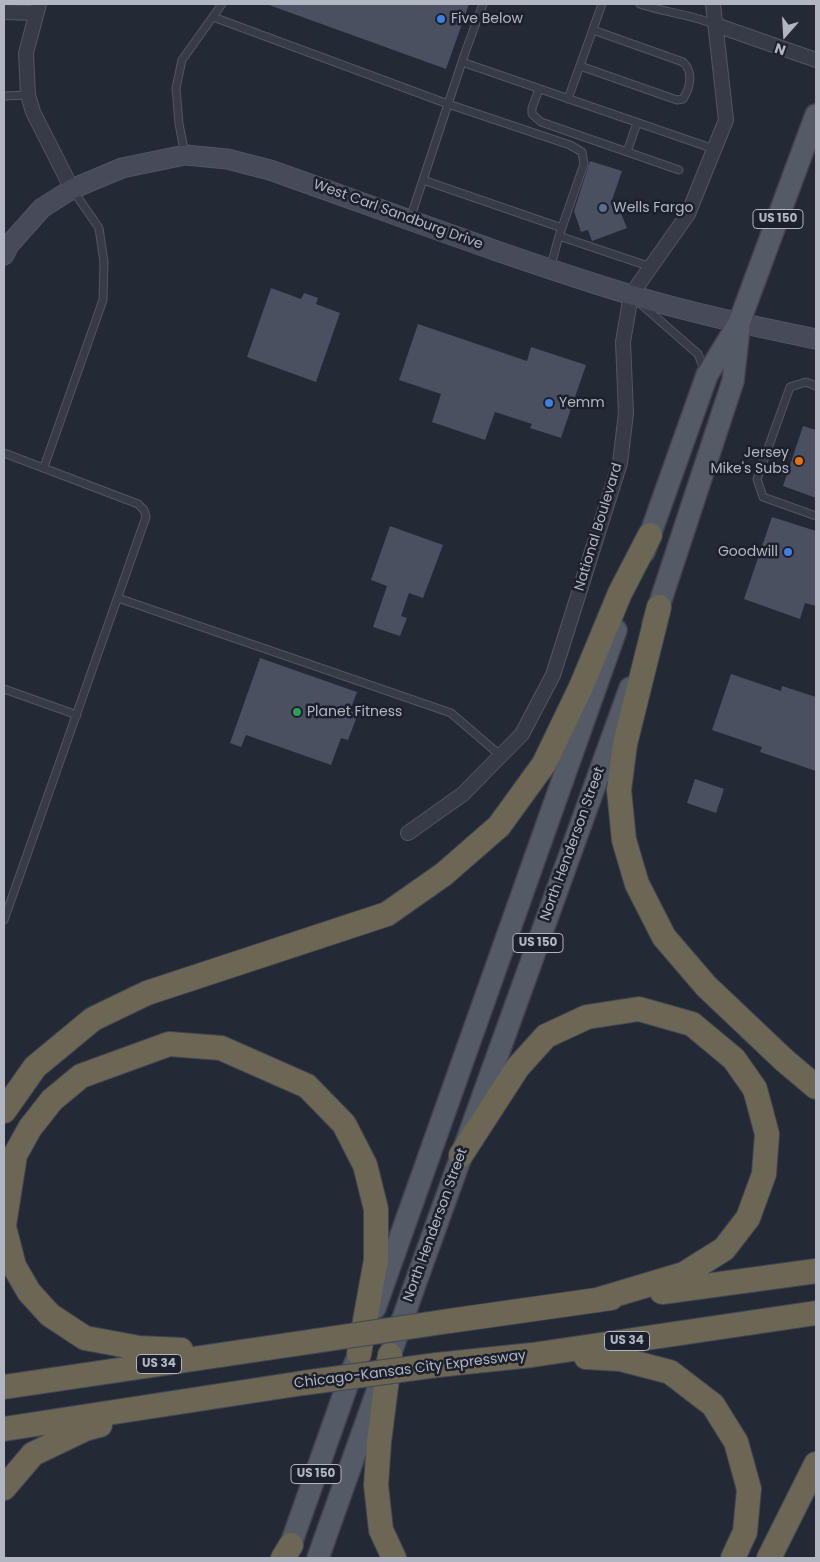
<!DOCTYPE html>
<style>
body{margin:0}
#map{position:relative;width:820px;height:1562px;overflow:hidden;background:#242936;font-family:Poppins,sans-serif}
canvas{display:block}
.frame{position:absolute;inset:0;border:5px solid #b2b6c3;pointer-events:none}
.north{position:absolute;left:760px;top:10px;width:50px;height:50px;-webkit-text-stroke:4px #1c202c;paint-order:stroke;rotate:199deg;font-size:14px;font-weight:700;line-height:20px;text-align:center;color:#b2b6c3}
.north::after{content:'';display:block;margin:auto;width:18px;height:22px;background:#b2b6c3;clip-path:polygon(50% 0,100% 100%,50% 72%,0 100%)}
</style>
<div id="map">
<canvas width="820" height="1562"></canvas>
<div class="frame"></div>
<div class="north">N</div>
</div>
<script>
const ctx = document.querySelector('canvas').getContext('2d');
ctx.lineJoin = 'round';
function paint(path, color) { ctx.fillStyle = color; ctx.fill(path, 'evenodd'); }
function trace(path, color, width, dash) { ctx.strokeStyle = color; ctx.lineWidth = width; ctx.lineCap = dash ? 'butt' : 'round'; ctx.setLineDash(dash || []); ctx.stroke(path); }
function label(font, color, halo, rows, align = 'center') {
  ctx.font = font + ' Poppins,sans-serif'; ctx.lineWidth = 5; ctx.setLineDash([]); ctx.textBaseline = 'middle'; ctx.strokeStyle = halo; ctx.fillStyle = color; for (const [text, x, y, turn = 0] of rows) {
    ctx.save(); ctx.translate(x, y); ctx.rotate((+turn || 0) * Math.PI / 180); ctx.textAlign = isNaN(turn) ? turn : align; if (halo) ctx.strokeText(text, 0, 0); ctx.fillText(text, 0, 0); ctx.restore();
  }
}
const building = new Path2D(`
 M269,4H469L446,69L269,5Z
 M590,161L622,171L611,203L615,213L620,211L627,228L592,241L588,230L581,232L574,211Z
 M271,288L301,299L304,293L318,298L316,304L340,313L316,382L247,357Z
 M418,324L527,361L531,347L586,365L561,438L530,428L532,424L495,412L485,440L432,422L441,394L399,380Z
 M803,426L816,430V498L783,486Z
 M772,517L816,531V573L815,578H816V606L805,603L800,619L744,599Z
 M390,526L443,545L423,598L409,593L401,616L407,618L400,636L373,627L387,586L371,580Z
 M260,658L357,692L350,711L358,714L348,740L341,738L331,765L246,735L241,747L230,743Z
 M731,674L781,691L782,686L816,697V771L760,752L762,747L712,730Z
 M695,779L724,789L716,813L687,803Z`);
const lane = new Path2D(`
 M640,4C665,13 692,14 716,25
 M213,17L448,104L570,145L582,152L584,164L559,236L550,269
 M462,62L714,149
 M580,66L677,100L683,99C690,88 694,72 683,62L593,30
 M539,89L532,108V114L541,122L679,170
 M4,96L28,95
 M568,99L602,4
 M627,152L637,123
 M185,154L179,124L176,88L182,60L222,4
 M423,180L562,228
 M410,219L465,53L483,4
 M559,236L651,267
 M642,305L698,354L704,370
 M816,386L806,382L790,387L757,479L763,497L816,516
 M4,453L138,504L144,510L146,517L4,920
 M44,467L103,300L104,262L99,228L72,189
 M118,598L451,713L501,756
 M4,689L77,715`);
const street = new Path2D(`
 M39,4L26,53L28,95L33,112L72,189
 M4,12L35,13
 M716,25L816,60
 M408,833L463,794L522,734L553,675L620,463L626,413L623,342L631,295L688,214L726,120L713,4`);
const secondary = new Path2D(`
 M4,255L9,245L42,208L72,189L122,168L185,155L227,159L270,170C389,212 507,257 628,294C690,313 754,326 816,339`);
const primary = new Path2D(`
 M644,552L707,375L739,323L816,115
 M653,624L733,381L739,328
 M375,1308L616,630
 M286,1558L355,1363
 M318,1558L418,1276L630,688`);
const highway = new Path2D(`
 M659,607L625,744L619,790L624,840L637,884L664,937L706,986L784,1060L816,1087
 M4,1111L35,1067L93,1019L147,993L387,914L444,874L499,826L544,764L581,687L620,593L650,535
 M461,1155L518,1067L546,1036L587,1017L639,1009L692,1024L734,1059L755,1089L767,1134L764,1174L748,1218L724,1249L684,1274L597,1300
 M4,1225L15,1155L30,1128L52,1100L81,1076L169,1044L221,1048L307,1086L344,1124L365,1165L376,1209V1260L359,1354
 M4,1227L14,1266L29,1292L50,1315L85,1338L139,1348L181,1350
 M662,1292L816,1271
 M449,1321L611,1298
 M390,1355L379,1442L376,1485L381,1530L394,1558
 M586,1357L620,1359L670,1372L713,1405L736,1442L749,1489L745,1532L733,1558
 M437,1365L532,1355L816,1313
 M4,1387L315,1341
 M4,1429L303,1383
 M4,1488L33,1454L85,1429L100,1425
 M283,1558L291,1545
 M769,1558L816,1464`);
const highwayBridge = new Path2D(`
 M315,1341L449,1321
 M303,1383L437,1365`);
const markers = [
 [441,19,5,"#3f7fe0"],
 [603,208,5,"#5c6f8a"],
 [549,403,5,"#3f7fe0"],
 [799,461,5,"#e8710a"],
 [788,552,5,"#3f7fe0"],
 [297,712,5,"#2e9e5b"]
];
const shields = [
 [778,219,50],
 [538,943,50],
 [627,1341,45],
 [159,1364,45],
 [316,1474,50]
];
const shieldNames = [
 ["US 150",778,219],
 ["US 150",538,943],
 ["US 34",627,1341],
 ["US 34",159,1364],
 ["US 150",316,1474]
];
const poiNames = [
 ["Five Below",451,19],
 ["Wells Fargo",613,208],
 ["Yemm",559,403],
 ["Jersey",789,453,"right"],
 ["Mike's Subs",789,469,"right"],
 ["Goodwill",778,552,"right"],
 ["Planet Fitness",307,712]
];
const streetNames = [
 ["West Carl Sandburg Drive",398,215,20],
 ["National Boulevard",599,527,-73],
 ["North Henderson Street",573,844,-70],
 ["North Henderson Street",436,1225,-70],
 ["Chicago-Kansas City Expressway",410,1370,-7]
];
paint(building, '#4a5060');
trace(lane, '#525662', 9);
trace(street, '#525662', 16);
trace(secondary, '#525662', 21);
trace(primary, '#404450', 24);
trace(highway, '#424652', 26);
trace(lane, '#373b47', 7);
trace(street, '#373b47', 14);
trace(secondary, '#464a59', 19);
trace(primary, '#555a67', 21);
trace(highway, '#6c6655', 24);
trace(highwayBridge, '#424652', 26, []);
trace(highwayBridge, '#6c6655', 24);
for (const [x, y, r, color] of markers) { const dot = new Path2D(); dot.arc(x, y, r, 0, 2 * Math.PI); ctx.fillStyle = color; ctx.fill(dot); trace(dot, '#1c202c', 2); }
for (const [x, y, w] of shields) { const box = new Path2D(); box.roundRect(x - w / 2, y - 9.5, w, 19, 4); ctx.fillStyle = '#1c202c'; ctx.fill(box); trace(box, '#b2b6c3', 1); }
label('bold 12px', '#b2b6c3', null, shieldNames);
label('14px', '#b2b6c3', '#1c202c', poiNames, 'left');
label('14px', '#b2b6c3', '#1c202c', streetNames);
</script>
